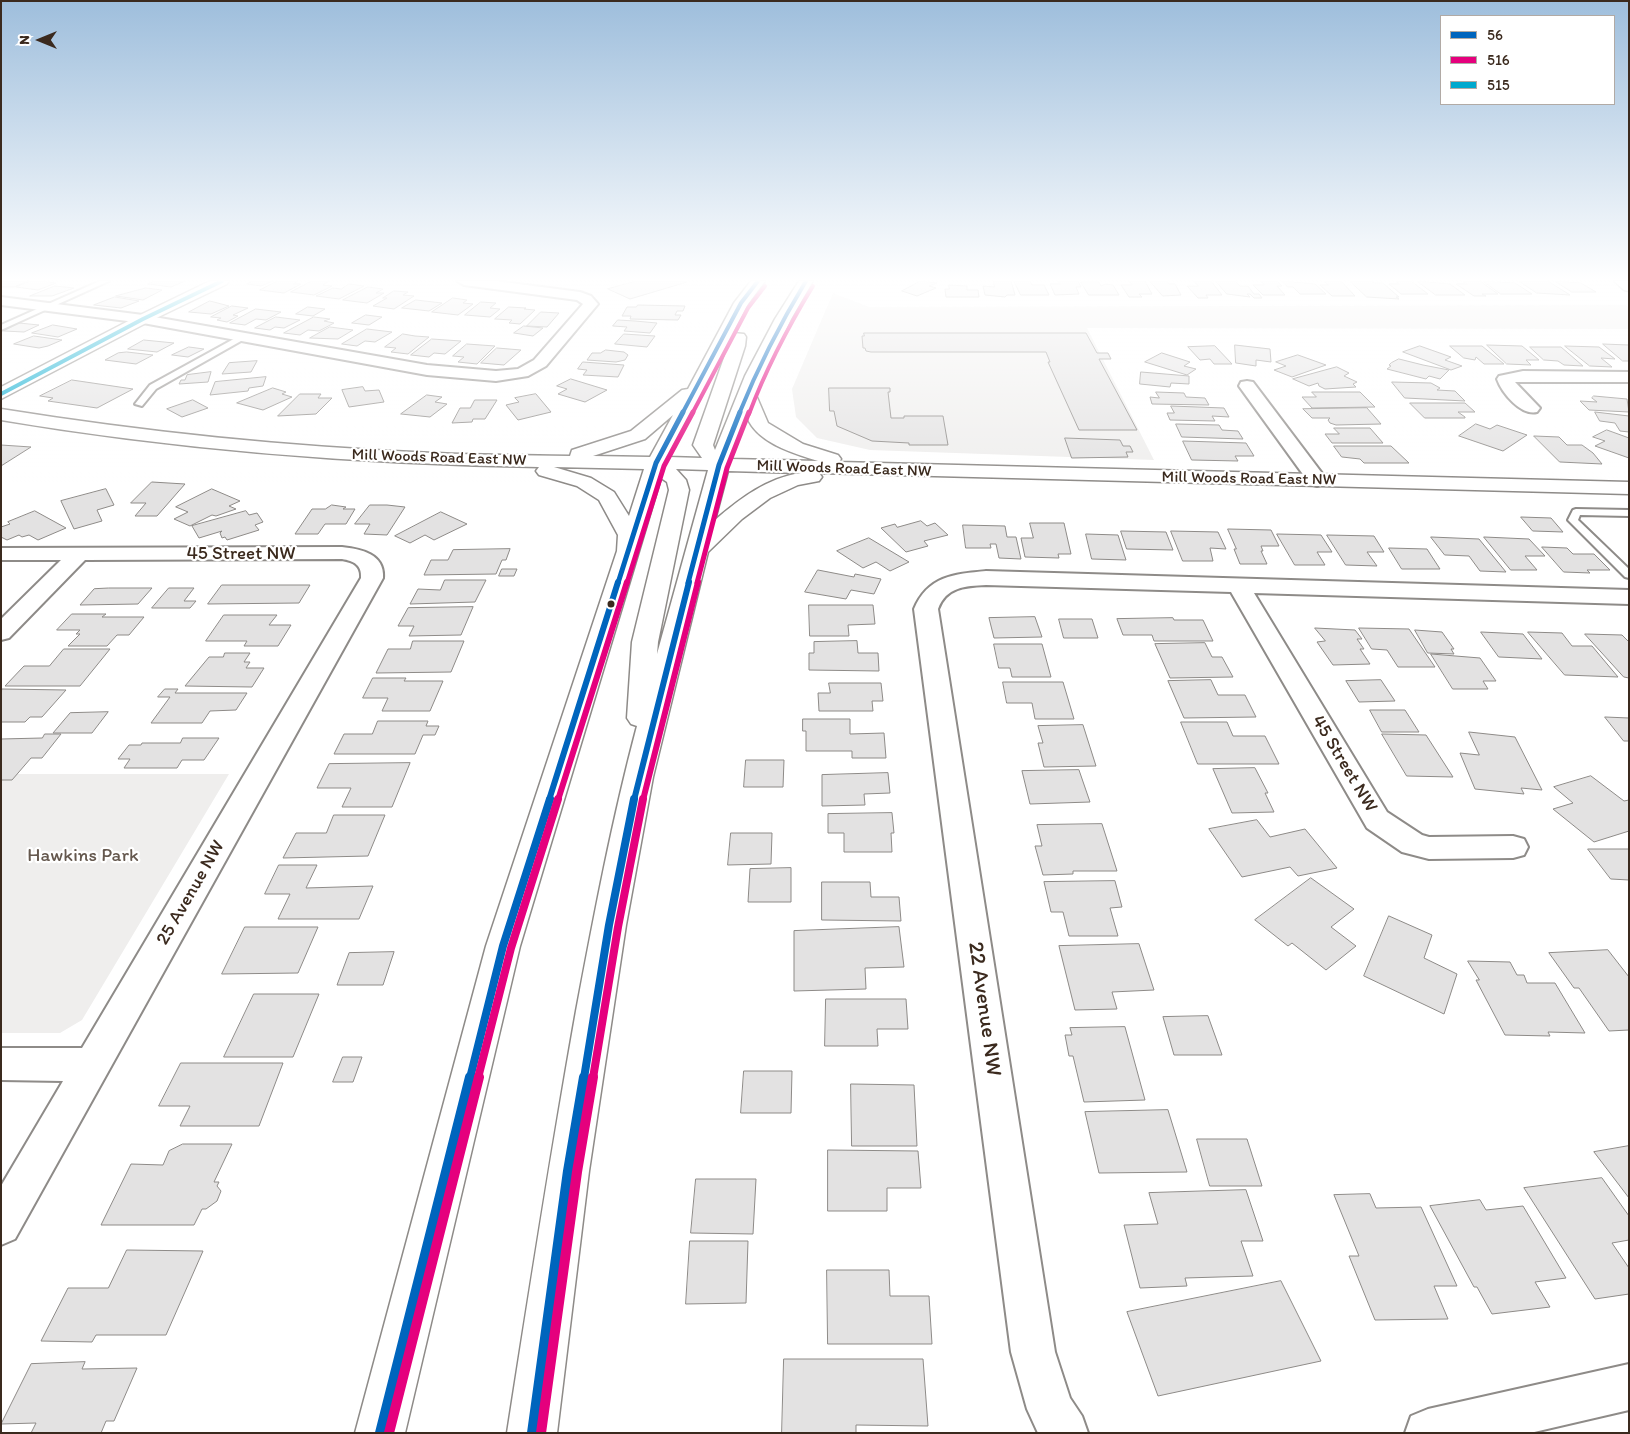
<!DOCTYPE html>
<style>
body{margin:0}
#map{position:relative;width:1630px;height:1434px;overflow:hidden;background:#fff;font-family:Itim,sans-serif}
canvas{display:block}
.frame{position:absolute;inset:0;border:2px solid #3b2a1e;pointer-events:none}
.legend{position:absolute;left:1440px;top:15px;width:175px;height:90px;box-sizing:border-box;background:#fff;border:1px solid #b1aaa5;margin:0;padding:6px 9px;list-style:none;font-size:15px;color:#3b2a1e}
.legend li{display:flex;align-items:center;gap:10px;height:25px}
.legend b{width:25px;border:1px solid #b1aaa5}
.north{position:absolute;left:15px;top:15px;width:50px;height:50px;-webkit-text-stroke:4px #fff;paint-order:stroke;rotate:270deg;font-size:14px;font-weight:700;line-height:20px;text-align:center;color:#3b2a1e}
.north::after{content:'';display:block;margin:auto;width:18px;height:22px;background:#3b2a1e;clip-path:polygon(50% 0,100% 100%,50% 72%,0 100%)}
</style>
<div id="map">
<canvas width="1630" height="1434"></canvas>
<div class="frame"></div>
<ul class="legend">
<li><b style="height:6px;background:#0065bd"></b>56</li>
<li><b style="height:6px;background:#e5007d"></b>516</li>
<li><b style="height:6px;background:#00a9ce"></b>515</li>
</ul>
<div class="north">N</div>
</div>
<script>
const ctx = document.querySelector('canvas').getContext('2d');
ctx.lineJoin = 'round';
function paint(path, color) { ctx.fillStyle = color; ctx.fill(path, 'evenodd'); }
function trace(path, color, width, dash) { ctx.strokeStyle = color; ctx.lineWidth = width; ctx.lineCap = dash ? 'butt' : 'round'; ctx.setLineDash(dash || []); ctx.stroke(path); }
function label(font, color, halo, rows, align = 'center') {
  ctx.font = font + ' Itim,sans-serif'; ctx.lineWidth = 4.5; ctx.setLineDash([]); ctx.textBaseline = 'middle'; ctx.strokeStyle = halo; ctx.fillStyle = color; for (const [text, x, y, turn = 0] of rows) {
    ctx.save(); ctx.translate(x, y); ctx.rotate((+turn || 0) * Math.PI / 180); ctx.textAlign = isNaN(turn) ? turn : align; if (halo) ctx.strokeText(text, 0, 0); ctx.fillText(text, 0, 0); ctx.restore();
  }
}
const built = new Path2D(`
 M833,293L869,307L1626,305L1629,308V329L1087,328L1154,460L870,450L817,438L796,417L792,389Z
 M1,774H229L82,1020L60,1033H1Z`);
const building = new Path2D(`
 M1,281H28L14,287H1Z
 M31,281H42L56,283L38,290L16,287Z
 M155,281H185L171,287L148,284Z
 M253,281H273L261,286L247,284Z
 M278,281H298L293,284H301L284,293L260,290Z
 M312,281H329L323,285L332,286L314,295L291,292Z
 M636,281H684L687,282L630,299L608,289Z
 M921,281L937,283L929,286L936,288L917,296L902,291Z
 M994,281H1011L1015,295H1007L1005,297L985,295L983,286L994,287Z
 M1014,281H1030L1032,285H1044L1049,295H1021Z
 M1058,281H1078L1081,287H1076L1079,294L1055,295L1050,284H1060Z
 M1129,281H1145L1152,294H1139L1142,297H1129L1121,285H1132Z
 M1150,281H1167L1169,284H1175L1181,295L1163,296Z
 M1194,281H1211L1222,295H1206L1208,298H1198L1187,286H1198Z
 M1216,281H1235L1240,286H1248L1254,294H1259L1262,298H1254L1250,294H1247L1250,297L1227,294Z
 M1261,281H1277L1282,286H1277L1285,295H1263L1253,285H1264Z
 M1282,281L1315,284L1326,294H1300L1293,287H1288Z
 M1324,281H1341L1355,296H1332L1320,285H1328Z
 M1350,281H1371L1374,283H1383L1399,297H1396L1399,299L1367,297Z
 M1396,281H1411L1428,294H1401L1389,284H1399Z
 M1417,281L1450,284L1465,295H1436Z
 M1463,281H1480L1498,294H1482L1486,296H1474L1456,284H1467Z
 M1483,281L1515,283L1532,294H1501Z
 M1519,281H1548L1570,295L1537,293Z
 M1555,281L1581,283L1596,292H1572Z
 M1081,282H1099L1101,286L1105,284L1113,285L1119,295H1089Z
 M349,284L364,286L339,299L316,296L333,288L341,289Z
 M949,285L967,286V290H978L979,297H946L945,289H949Z
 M55,286L74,288L52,296H30Z
 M368,287L383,289L376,293H384L367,303L343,300Z
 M146,288L162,290L143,300L116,296Z
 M394,291L408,292L403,295L414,296L394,309L373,306L387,298H383Z
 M115,297L139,301L121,308L94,305Z
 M453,298L467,300L463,303L473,304L458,315L432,312Z
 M416,300L442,303L429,311L402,308Z
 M210,301L229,306L211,314L189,312Z
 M481,302L496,303L490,308L500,309L490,317L465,315Z
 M638,305L685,306L683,311H677L675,315H681L678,320L630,319L631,316H622L627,307H636Z
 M232,306L248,308L233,315L238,316L227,322L217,320L221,318L211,317Z
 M308,307L325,309L313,316L296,314Z
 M509,307L526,308L524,309L535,310L520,324L509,323L512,320L495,319Z
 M256,309L281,312L266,320L256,319L245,325L230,323Z
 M541,312L559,313L547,327L527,326Z
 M366,315L382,317L369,325L352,323Z
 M276,317L300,320L284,328L275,327L270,330L255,328Z
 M314,317L330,319L324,321L334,323L319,331L308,330L300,335L284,333Z
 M618,320L635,321L657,323L650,333L624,331L627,327L613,326Z
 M19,323L39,325L24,332L4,331Z
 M53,325L77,329L58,337L32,333Z
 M524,326L543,328L533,336L514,333Z
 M330,327L353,330L338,339L310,338Z
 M367,329L392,332L375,342L365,341L357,346L342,344Z
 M864,333H1086L1097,353H1108L1111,359H1099L1137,430H1079L1048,362H1050L1046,352H871L866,351L865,348H863L862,336H864Z
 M403,334L415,336L429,337L408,354L391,352L396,348L385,347Z
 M624,334L655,336L647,347L615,344Z
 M34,336L62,340L48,346L39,348L14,344Z
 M432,339L461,341L445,354L434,353L429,357L411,355Z
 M144,340L174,343L157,352L128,349Z
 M467,344L495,346L477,364L458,362L464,357L453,356Z
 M1603,344L1629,345V361H1623Z
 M1235,345L1270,349L1271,362L1256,360V366L1236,363Z
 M1487,345L1522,346L1539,360H1526L1531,365L1507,364Z
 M1215,346L1232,364H1214L1210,359L1200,360L1188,347Z
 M1420,346L1451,357L1445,360L1462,366L1451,370L1403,352Z
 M1450,346H1482L1504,364H1484L1476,357L1475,360L1464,358Z
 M1565,346L1599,347L1615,359L1601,358L1612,367L1590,366Z
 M189,347L204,349L188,357L172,355Z
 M1530,347H1561L1583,366L1564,365L1558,361L1544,360Z
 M497,348L521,350L504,365L481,363Z
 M606,350L624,352L628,355L625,360L616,362L587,360L592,353H600Z
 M127,352L153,355L136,364L105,360L118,353Z
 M1162,353L1190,362L1184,366L1196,369L1187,375L1145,362Z
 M1298,355L1326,365L1292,377L1274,370L1286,366L1276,362Z
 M1399,359L1423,365L1449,370L1440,379L1429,376L1426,379L1387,369L1391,366L1389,365L1391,363Z
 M257,361L251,372L222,374L229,363Z
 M583,362L624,365L618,377L583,375L587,370L578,369Z
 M1337,367L1349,373L1344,376L1357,382L1353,384L1356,387L1325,389L1319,386L1318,383L1309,386L1293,379Z
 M211,372L208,382L179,384L181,380H185L187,375Z
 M1141,372L1189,376V384L1171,383L1170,387L1140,384Z
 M266,377L263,386L249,388L248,391L210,395L215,382Z
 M571,379L607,390L585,402L558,394L567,389L557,386Z
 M72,380L133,389L97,408L48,401L53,398L40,396Z
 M1392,382L1431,383L1440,388L1437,390L1455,391L1465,401L1405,398Z
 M363,387L365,391L379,390L384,402L349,407L342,390Z
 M273,388L286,392L282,394L292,397L263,410L237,403Z
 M829,388H890V392H888L891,418H904V416H943L948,445H909V443L872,441L837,426L834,411H830Z
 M1156,392L1184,393L1186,397L1205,398L1209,405L1152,404L1150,397L1159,398Z
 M1312,392H1360L1375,407L1312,408L1302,397H1316Z
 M300,394H321L318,398H332L316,414L278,416Z
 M536,394L551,412L518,420L506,405L519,402L515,398Z
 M427,395L442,397L435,402L447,404L430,417L401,414Z
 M1594,396L1627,399L1629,412L1589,410L1580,401L1597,402L1592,398Z
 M193,400L208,408L182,417L167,409Z
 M475,400H497L485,419H473L472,422L452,423L460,408H470Z
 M1410,403H1465L1475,412H1458L1465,417V418H1425Z
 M1171,406L1224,408L1229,417L1212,416L1215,421L1170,420L1167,413H1174Z
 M1367,408L1381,424L1336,425L1330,423L1328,420L1330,418H1312L1303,409Z
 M1595,412L1629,416V432L1620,431L1615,423L1600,421Z
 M1176,424L1219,425L1222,430L1238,431L1243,439L1182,437Z
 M1476,424L1490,429L1497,425L1527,435L1503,451L1459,436Z
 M1334,428H1370L1383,443H1332L1325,434H1339Z
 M1607,430L1629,438V458L1595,446L1605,441L1593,437Z
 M1534,436L1559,437L1567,445H1582L1593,453L1602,464L1560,462Z
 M1065,438L1120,440L1123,446H1130L1133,452H1126L1128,457L1072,458Z
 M1183,441L1246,443L1254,456H1235L1238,461L1192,460Z
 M1,445L31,447L1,466Z
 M1334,446H1391L1409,463H1364L1360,459L1342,457Z
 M152,482L185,484L157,516H135L146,503H131Z
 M106,489L114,505L97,510L102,521L74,529L61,501Z
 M212,489L240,501L229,506L236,509L216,516L212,515L190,526L174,519L188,512L176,507Z
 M332,505L346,507L343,509H355L346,524H325L318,534H295L312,509H325Z
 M370,505H387L405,507L387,535L364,534L370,524H355Z
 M35,511L66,528L38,540L29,535L22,537L19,535L7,540L1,537V527L10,524L8,522Z
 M246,511L249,515L257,513L263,522L255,525L259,530L227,540L225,537L222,538L220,533L222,531L199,538L192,526Z
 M441,512L467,524L434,540L425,535L410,543L395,536Z
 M1521,517L1551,518L1563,532L1533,531Z
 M921,521L927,526L935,523L948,535L924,541L928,546L906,552L881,528L895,524L897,527Z
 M1030,523H1064L1071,554H1058L1059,558L1025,557L1021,538H1033Z
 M963,525L1005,526L1007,537H1016L1021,559L999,558L996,544H990L991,548H966Z
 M1228,529L1271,530L1279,546H1261L1263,551H1261L1267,564H1240L1234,549H1236Z
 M1121,531L1166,532L1173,550L1127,549Z
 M1171,531L1218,532L1226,549L1210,548L1213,561H1183Z
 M1086,534L1118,535L1126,560L1092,559Z
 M1277,534L1321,535L1332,552H1317L1325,565H1295Z
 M1327,535L1374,536L1384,552H1367L1377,566L1346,565Z
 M1431,537L1479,539L1506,572L1480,571L1469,556L1445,555Z
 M1484,537L1529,539L1545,556H1525L1537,570H1511Z
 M869,538L909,562L890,571L876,562L863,568L837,551Z
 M1542,547L1567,548L1573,554H1594L1610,570H1587L1590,573L1564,572Z
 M1389,548L1427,549L1440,569H1402Z
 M510,549L506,560H502L496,574L424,575L431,560H448L453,550Z
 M502,569H517L514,576H499Z
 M818,570L854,577L855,574L881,579L874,594L851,590L846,599L805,592Z
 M445,580H486L475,602L410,604L418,589L440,590Z
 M222,585H310L299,603L208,604Z
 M109,588H152L138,604L80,605L94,589Z
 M169,588H194L184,601H196L190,608H152Z
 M809,605H873L875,624L848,625L849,636H810Z
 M473,607L461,635L409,636L414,626H398L408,608Z
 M72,614H106L102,617H144L129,635H117L107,646H68L80,634H76L80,630H57Z
 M224,615H277L269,625H291L278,646H244L247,641H206Z
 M1035,617L1042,637L994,638L989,618Z
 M1173,618L1174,620H1203L1213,641H1154L1152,635H1123L1117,619Z
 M1059,619H1092L1098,638H1064Z
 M1315,628L1355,630L1362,639H1357L1364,649H1360L1370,664L1333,665L1317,642L1325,641Z
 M1359,628L1409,629L1435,667H1398L1387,650L1372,649Z
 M1415,630L1442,632L1454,649H1451L1454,654L1428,653Z
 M1481,632L1523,634L1542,659L1499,657Z
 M1528,632L1562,633L1572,646H1592L1618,677L1565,675Z
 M1585,634L1622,635L1629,642V678L1624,677Z
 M413,641H464L451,672L376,673L388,649H410Z
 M857,641L858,653H878L879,671L809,670V653H814V642Z
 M1205,643L1212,657H1222L1233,677L1170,678L1155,644Z
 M994,644H1042L1051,677H1012L1010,668H999Z
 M64,649H110L80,686H5L24,666H49Z
 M225,653H250L244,662H250L246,668H264L252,687L185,686L209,657H223Z
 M1431,654L1480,658L1496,681H1483L1488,689H1453Z
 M373,678H406L404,681H443L430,711H382L388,698H363Z
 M1211,680L1218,695H1245L1256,717L1184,718L1168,681Z
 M1381,680L1395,701L1359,702L1346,681Z
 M1003,682H1063L1074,719H1035L1032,703H1007Z
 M829,683H881L883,701H872L873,711H819L818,693H830Z
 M2,689L66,690L42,717H30L25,722H1Z
 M165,689H178L175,693H247L236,710L210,711L202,723H151L170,697H158Z
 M1370,710H1405L1419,732H1382Z
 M108,712L92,733H53L70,713Z
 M1605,717L1629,718V741H1624Z
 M803,719H850V734L884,733L886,758H852V751H806V731H803Z
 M378,721H428L426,726H439L435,735H423L415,754H334L344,734H372Z
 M1181,722H1227L1233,736H1265L1279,764H1198Z
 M1083,725L1096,766L1044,767L1038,743H1043L1038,726Z
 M1469,732L1515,737L1542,790L1521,788L1524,794L1475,789L1460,753L1479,755Z
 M45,734H61L42,758H31L12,780H1V739L42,738Z
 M1382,734L1426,735L1453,777L1407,776Z
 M183,738H219L204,760H182L177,768H124L130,759H118L129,745H141L142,743H180Z
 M746,760H784L783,787H744Z
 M410,763L392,807H342L351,788H317L329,764Z
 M1255,768L1268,793H1265L1274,812L1232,813L1213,769Z
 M1079,770L1090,802L1030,804L1022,771Z
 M888,773L890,793L864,794L865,805L822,806V775Z
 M1591,776L1624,801L1629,800V831L1594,842L1553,809L1573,803L1554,787Z
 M892,813L894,833H891L892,852H844V833H828V814Z
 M334,815H385L368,856L283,858L296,833H326Z
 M1257,820L1270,837L1305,829L1337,868L1298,876L1290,867L1242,877L1209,829Z
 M1102,824L1117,871H1073V874L1043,875L1035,846H1042L1037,825Z
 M731,833H772L771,864L728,865Z
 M1588,849H1629V880L1611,879Z
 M279,865H317L306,888L373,886L359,919H278L290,894H265Z
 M791,868V902H748L750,869Z
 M1311,878L1354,909L1331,927L1356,946L1326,970L1292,943L1288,946L1255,920Z
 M1115,881L1122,907L1110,908L1118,936H1069L1063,912H1051L1044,882Z
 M822,882H870L871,897H899L901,921L822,920Z
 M1389,916L1432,935L1424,958L1457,974L1444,1014L1364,976Z
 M245,927H318L298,973L222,974Z
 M899,927L904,967L865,968L866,989L794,991V931Z
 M1139,944L1154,990L1112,992L1117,1009L1075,1010L1059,946Z
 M1608,950L1629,977V1030L1609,1031L1579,988H1574L1549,953Z
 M394,952L383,985H337L349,953Z
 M1468,961L1510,962L1517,975H1524L1527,983H1555L1585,1033L1548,1032L1550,1036L1505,1035L1476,980H1479Z
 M254,994H319L293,1057H224Z
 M826,999H906L908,1029H877L878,1046H825Z
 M1208,1016L1222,1055H1174L1163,1017Z
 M1125,1027L1145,1100L1084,1102L1073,1056H1069L1065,1035H1072L1070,1028Z
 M343,1057H362L353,1082H333Z
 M181,1063H283L259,1126H180L190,1106H159Z
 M744,1071H792L791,1113H741Z
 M851,1084L914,1085L917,1146H852Z
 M1168,1110L1187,1172L1099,1173L1085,1112Z
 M1197,1139H1247L1262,1186H1210Z
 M183,1144H232L214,1182H219L217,1186L221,1191L217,1201L206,1209H202L194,1225H101L131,1164L163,1165L169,1151Z
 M1629,1146V1198L1594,1152Z
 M828,1150L918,1151L921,1188H887V1211H828Z
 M1602,1178L1629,1216V1240L1612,1243L1629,1268V1294L1595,1299L1524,1188Z
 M696,1179H756L753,1234L691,1233Z
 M1246,1190L1263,1241H1241L1253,1276L1185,1278L1187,1286L1140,1288L1124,1225L1158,1224L1149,1193Z
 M1370,1194L1376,1208L1421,1207L1457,1286H1434L1448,1319L1375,1320L1349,1256H1359L1334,1195Z
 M1480,1200L1486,1210L1523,1206L1566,1278L1535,1282L1550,1307L1492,1314L1477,1287H1474L1430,1206Z
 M690,1241H748L746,1303L686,1304Z
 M127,1250L203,1251L166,1335H96L92,1342L41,1341L68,1288H108Z
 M827,1270H889L890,1296H929L932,1344H828Z
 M1281,1281L1321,1361L1158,1396L1127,1312Z
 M784,1359H923L928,1426L856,1425V1433H782Z
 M85,1362L82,1369L137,1368L114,1421H106L101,1433H31L36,1423L1,1424L31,1364Z`);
const lane = new Path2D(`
 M100,281H109L1,330V325Z
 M241,335L248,337L156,389L142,406L135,404L150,385Z
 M1576,509L1629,510V516L1580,515L1578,520L1629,569V578L1625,577L1568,520L1573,510Z`);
const street = new Path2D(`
 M457,281H496L580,292L591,296L598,304L546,366L528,376L496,381L427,375L143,323L1,305V297L143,315L427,365L496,371L518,369L534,360L583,304L577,300L464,285Z
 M1523,371L1629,372V382H1515L1540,408L1537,412C1521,416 1502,393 1497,379L1499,376Z
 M1247,381L1253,382L1324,476L1327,480L1324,484L1317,486L1310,484L1239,386L1241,382Z
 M342,547C361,549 385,554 383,578L15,1239L1,1245V1186L63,1081L1,1080V1048H82L361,578C362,565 354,561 342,559L85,560L9,638L1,640V619L61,560H1V548Z
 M986,571L1629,590V604L1254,593L1387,812L1422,835L1429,837L1513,836L1524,839L1528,847L1524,855L1513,858L1429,859L1402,852L1367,828L1231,592L986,585C965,586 946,587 938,609L1055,1352L1070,1398L1082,1416L1088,1433H1038L1027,1409L1011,1352L914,609C928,576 954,574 986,571Z
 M1629,1364V1410L1530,1433H1405L1411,1416L1428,1409Z`);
const secondary = new Path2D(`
 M210,281H229L227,284L148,322L1,399V387L138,316Z
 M751,281H765L748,304L733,333L744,334L746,337L745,346L713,445L715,450L745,376L775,319L799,281H813L791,319L756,395L768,423L803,444L838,455L841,459L839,462L1629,482V494L819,473L822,477L819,481L798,485L770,498L742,519L708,552L653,777L626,925L589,1171L557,1433H507C529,1292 551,1151 576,1011C594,915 612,820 637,726L631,724L627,718L632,642L669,490L667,482L661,478L520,946L405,1433H355L486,946L617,551L618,535L599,500L577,486L539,475L536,471L539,467C359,464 179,450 1,420V409C144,432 289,447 434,453C479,455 525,455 570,456L572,450L631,431L682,390L688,389L734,303ZM730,341L693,445L702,458L669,457ZM673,415L650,457L593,456L645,439ZM747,417C757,443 793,453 818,461L731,459ZM554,467L644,469L629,516L614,492L591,478ZM676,469L708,470L657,654L658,642L689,490L686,480ZM728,471L801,473C767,478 741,498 715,520Z
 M1614,281H1629V291L1624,290Z`);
const bus1Far4 = new Path2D(`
 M682,414L741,303L758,281
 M739,414C758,367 780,324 806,281`);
const bus1Far3 = new Path2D(`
 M618,583L656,463L683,412
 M688,583L719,465L740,412`);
const bus1Far2 = new Path2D(`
 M549,800L618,582
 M634,800L689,582`);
const bus1Far1 = new Path2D(`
 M470,1078L503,946L550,799
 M584,1078L609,925L634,799`);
const bus1 = new Path2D(`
 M380,1433L470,1077
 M532,1433L568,1171L584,1077`);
const bus2Far4 = new Path2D(`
 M692,414L748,308L765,286
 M749,414C766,369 788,327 813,286`);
const bus2Far3 = new Path2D(`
 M627,583L664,466L693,412
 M697,583L727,468L749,412`);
const bus2Far2 = new Path2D(`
 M558,800L627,582
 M643,800L698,582`);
const bus2Far1 = new Path2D(`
 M478,1078L511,948L558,799
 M593,1078L618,927L643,799`);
const bus2 = new Path2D(`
 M389,1433L479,1077
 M541,1433L577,1172L593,1077`);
const bus3 = new Path2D(`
 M1,394L143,319L222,281`);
const markers = [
 [611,604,4.5,"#3b2a1e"]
];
const farStreetnames = [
 ["Mill Woods Road East NW",439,458,2],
 ["Mill Woods Road East NW",844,469,2],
 ["Mill Woods Road East NW",1249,479,1]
];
const streetNames = [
 ["45 Street NW",241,554],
 ["45 Street NW",1344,764,59],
 ["25 Avenue NW",191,893,-60]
];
const parkNames = [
 ["Hawkins Park",83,856]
];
const nearStreetnames = [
 ["22 Avenue NW",984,1009,82]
];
paint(built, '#efeeed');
paint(building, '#e3e2e2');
trace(building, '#8e8b88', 1);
trace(lane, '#8e8b88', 4);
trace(street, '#8e8b88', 4);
trace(secondary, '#8e8b88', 3);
paint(lane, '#fff');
paint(street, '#fff');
paint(secondary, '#fff');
trace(bus1Far4, '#0065bd', 4);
trace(bus1Far3, '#0065bd', 5);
trace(bus1Far2, '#0065bd', 6);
trace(bus1Far1, '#0065bd', 8);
trace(bus1, '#0065bd', 10);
trace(bus2Far4, '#e5007d', 4);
trace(bus2Far3, '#e5007d', 5);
trace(bus2Far2, '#e5007d', 6);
trace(bus2Far1, '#e5007d', 8);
trace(bus2, '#e5007d', 10);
trace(bus3, '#00a9ce', 4);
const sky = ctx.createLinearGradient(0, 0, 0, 482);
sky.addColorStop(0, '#9ebedc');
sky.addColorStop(0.58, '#fff');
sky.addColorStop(1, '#ffffff00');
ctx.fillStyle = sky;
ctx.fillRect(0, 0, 1630, 482);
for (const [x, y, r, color] of markers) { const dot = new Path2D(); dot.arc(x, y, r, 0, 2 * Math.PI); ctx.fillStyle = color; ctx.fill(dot); trace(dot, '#fff', 2); }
label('16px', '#3b2a1e', '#fff', farStreetnames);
label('19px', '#3b2a1e', '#fff', streetNames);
label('19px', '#65584e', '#fff', parkNames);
label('22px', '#3b2a1e', '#fff', nearStreetnames);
</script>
